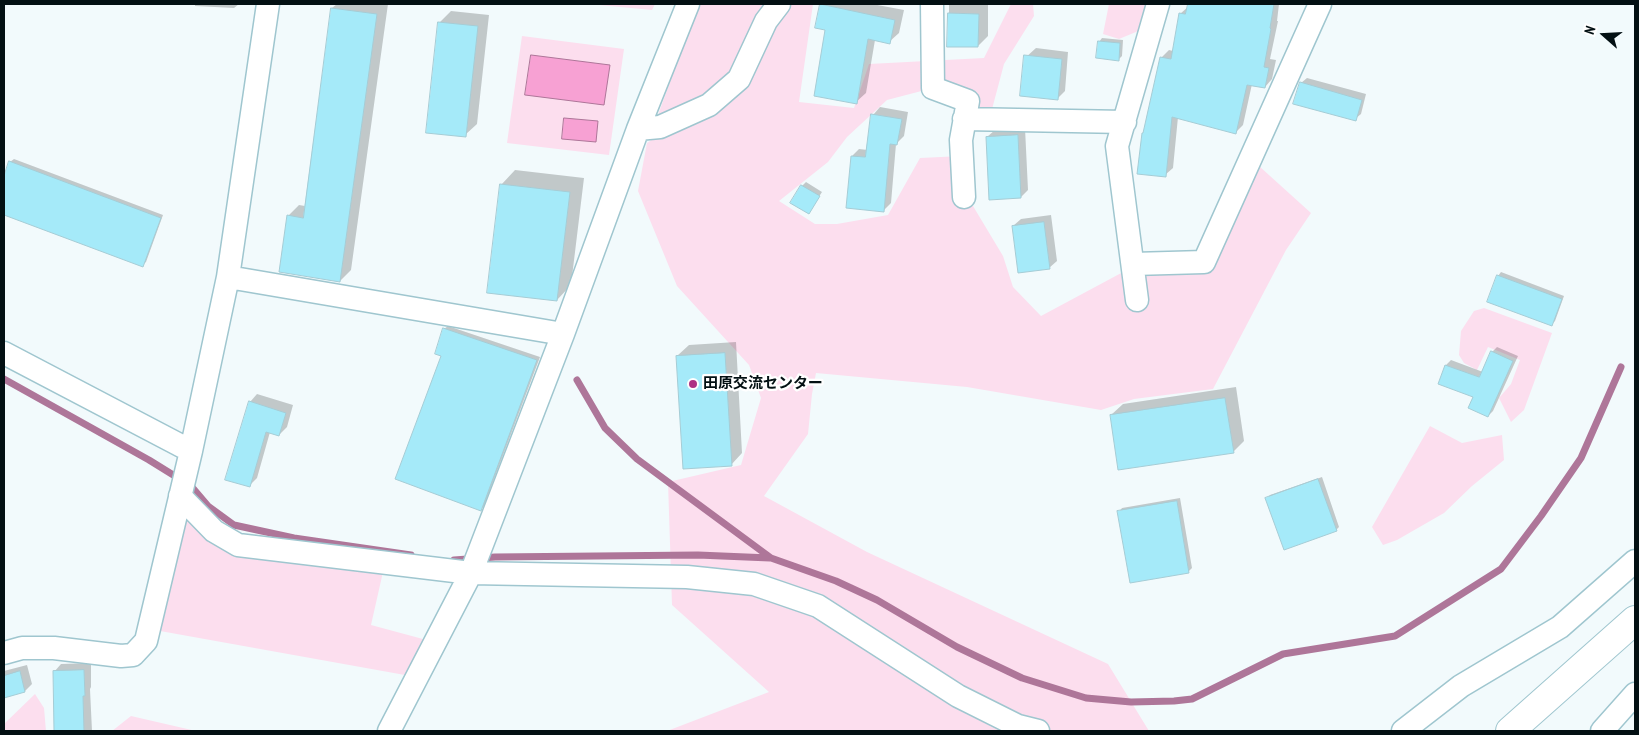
<!DOCTYPE html>
<html>
<head>
<meta charset="utf-8">
<style>
	body { margin:0 }
	#map { position:relative; width:1639px; height:735px; overflow:hidden; background:#f2fafc; font-family:"PT Sans Narrow",sans-serif }
	canvas { display:block }
	.frame { position:absolute; inset:0; border:5px solid #031013; pointer-events:none }
	.north { position:absolute; left:1579px; top:10px; width:50px; height:50px; -webkit-text-stroke:4px #fff; paint-order:stroke; rotate:289deg; font-size:14px; font-weight:700; line-height:20px; text-align:center; color:#031013 }
	.north::after { content:''; display:block; margin:auto; width:18px; height:22px; background:#031013; clip-path:polygon(50% 0,100% 100%,50% 72%,0 100%) }
</style>
</head>
<body>
<div id="map">
<canvas width="1639" height="735"></canvas>
<div class="frame"></div>
<div class="north">N</div>
</div>
<script>
const c = document.querySelector('canvas').getContext('2d');
c.lineJoin = 'round';
function fillPath(path, color) { c.fillStyle = color; c.fill(path, 'evenodd'); }
function trace(path, color, width, dash) { c.strokeStyle = color; c.lineWidth = width; c.lineCap = dash ? 'butt' : 'round'; c.setLineDash(dash || []); c.stroke(path); }
function label(font, color, halo, rows, align = 'center') {
  c.font = font + ' "PT Sans Narrow","Noto Sans JP",sans-serif'; c.lineWidth = 4.5; c.setLineDash([]); c.textBaseline = 'middle'; c.strokeStyle = halo; c.fillStyle = color; for (const [text, x, y, turn = 0] of rows) {
    c.save(); c.translate(x, y); c.rotate((+turn || 0) * Math.PI / 180); c.textAlign = isNaN(turn) ? turn : align; if (halo) c.strokeText(text, 0, 0); c.fillText(text, 0, 0); c.restore();
  }
}
fillPath(new Path2D(`
	M 589,4 L 655,4 L 652,10 Z
	M 698,4 L 813,4 L 799,102 L 854,108 L 869,64 L 984,58 L 1011,4 L 1033,4 L 1034,16 L 1004,64 L 991,113 L 964,119 L 968,101 L 933,88 L 887,100 L 847,137 L 828,162 L 779,201 L 815,224 L 837,224 L 888,215 L 920,158 L 962,156 L 967,196 L 1003,256 L 1013,287 L 1041,316 L 1138,264 L 1204,262 L 1259,166 L 1311,213 L 1286,250 L 1213,389 L 1134,399 L 1101,410 L 967,387 L 816,373 L 812,394 L 808,434 L 764,496 L 867,552 L 1108,664 L 1149,731 L 667,731 L 769,692 L 672,605 L 668,482 L 741,465 L 761,398 L 749,365 L 677,286 L 638,191 L 647,143 L 712,98 L 658,115 Z
	M 1109,4 L 1156,4 L 1148,27 L 1119,39 L 1103,34 Z
	M 522,36 L 624,49 L 609,155 L 507,143 Z
	M 1484,308 L 1552,333 L 1524,410 L 1511,422 L 1499,398 L 1511,384 L 1520,360 L 1488,347 L 1477,370 L 1464,363 L 1459,355 L 1461,331 L 1474,311 Z
	M 1430,426 L 1462,443 L 1502,435 L 1504,460 L 1472,486 L 1444,513 L 1397,540 L 1383,545 L 1372,527 Z
	M 187,504 L 230,540 L 385,563 L 371,625 L 434,642 L 416,677 L 149,629 Z
	M 35,694 L 44,708 L 46,731 L 4,731 L 4,724 Z
	M 131,716 L 196,731 L 112,731 Z`), '#fcdeee');
const water = new Path2D(`
	M 531,55 L 610,65 L 604,105 L 525,95 Z
	M 564,118 L 598,121 L 596,142 L 562,139 Z`);
fillPath(water, '#f7a1d3');
trace(water, '#ae7699', 1);
fillPath(new Path2D(`
	M 195,4 L 239,4 L 234,8 L 195,6 Z
	M 337,4 L 388,4 L 351,270 L 340,281 L 288,216 L 299,205 L 305,206 L 332,8 Z
	M 822,4 L 872,4 L 904,10 L 899,33 L 889,42 L 875,40 L 866,93 L 856,102 L 826,29 L 821,5 Z
	M 949,4 L 988,4 L 988,36 L 978,46 L 949,46 Z
	M 1189,4 L 1279,4 L 1277,21 L 1278,21 L 1270,59 L 1276,60 L 1272,79 L 1265,87 L 1252,84 L 1243,125 L 1236,132 L 1178,117 L 1173,168 L 1165,175 L 1144,132 L 1161,58 L 1169,50 L 1173,51 L 1180,14 L 1189,6 Z
	M 451,11 L 489,15 L 477,124 L 465,135 L 440,22 Z
	M 1102,38 L 1123,40 L 1122,56 L 1118,60 L 1099,42 Z
	M 1036,48 L 1068,52 L 1065,91 L 1057,99 L 1025,58 Z
	M 1307,78 L 1366,94 L 1361,114 L 1355,119 L 1301,83 Z
	M 880,107 L 908,112 L 904,136 L 896,144 L 891,203 L 884,210 L 852,156 L 859,149 L 868,150 L 873,115 Z
	M 1025,128 L 1028,190 L 1021,197 L 987,137 L 995,130 Z
	M 14,159 L 163,215 L 146,262 L 142,265 L 4,213 L 4,179 L 10,162 Z
	M 515,170 L 584,178 L 571,285 L 557,300 L 501,185 Z
	M 806,182 L 822,192 L 809,212 L 802,186 Z
	M 1051,215 L 1057,261 L 1049,268 L 1013,226 L 1021,219 Z
	M 1501,272 L 1564,296 L 1555,321 L 1551,325 L 1498,276 Z
	M 448,326 L 540,357 L 484,506 L 480,510 L 443,355 L 444,329 Z
	M 736,342 L 742,453 L 731,465 L 677,356 L 689,345 Z
	M 1497,347 L 1518,356 L 1493,411 L 1488,416 L 1475,397 L 1439,383 L 1446,365 L 1451,360 L 1483,372 L 1492,352 Z
	M 1236,387 L 1244,441 L 1233,452 L 1111,415 L 1123,404 Z
	M 257,394 L 293,405 L 287,427 L 279,435 L 270,432 L 257,478 L 249,486 L 250,402 Z
	M 1322,477 L 1339,527 L 1336,530 L 1267,499 L 1270,495 Z
	M 1180,498 L 1192,568 L 1188,572 L 1119,512 L 1122,508 Z
	M 91,663 L 91,687 L 90,689 L 92,731 L 56,731 L 54,672 L 61,664 Z
	M 27,665 L 32,684 L 25,691 L 4,697 L 4,671 Z`), '#0003');
trace(new Path2D(`
	M 4,379 L 149,460 L 191,486 L 208,506 L 234,525 L 294,538 L 411,555
	M 577,380 L 605,428 L 637,459 L 771,558 L 836,581 L 877,600 L 957,647 L 1022,678 L 1086,698 L 1131,702 L 1174,701 L 1192,699 L 1283,654 L 1395,636 L 1501,569 L 1541,516 L 1581,458 L 1621,367
	M 454,560 L 495,557 L 698,555 L 770,558`), '#ae7699', 7);
const building = new Path2D(`
	M 820,4 L 895,20 L 890,44 L 868,39 L 857,104 L 814,96 L 825,30 L 815,28 Z
	M 1188,4 L 1274,4 L 1270,28 L 1271,29 L 1264,67 L 1269,68 L 1265,88 L 1247,85 L 1236,134 L 1172,117 L 1166,177 L 1137,174 L 1142,133 L 1143,133 L 1160,57 L 1171,59 L 1179,13 L 1185,14 Z
	M 331,8 L 377,14 L 340,282 L 279,272 L 287,215 L 303,218 Z
	M 948,13 L 979,14 L 978,47 L 947,47 Z
	M 438,22 L 478,26 L 466,137 L 426,133 Z
	M 1098,41 L 1120,43 L 1119,61 L 1096,58 Z
	M 1024,55 L 1062,59 L 1058,100 L 1020,96 Z
	M 1300,82 L 1362,100 L 1356,121 L 1293,104 Z
	M 871,114 L 902,119 L 897,145 L 890,144 L 884,212 L 846,208 L 851,156 L 865,157 Z
	M 1018,135 L 1021,198 L 989,200 L 986,137 Z
	M 9,161 L 161,218 L 143,267 L 4,215 L 4,176 Z
	M 500,184 L 570,192 L 557,301 L 487,293 Z
	M 801,185 L 820,196 L 809,214 L 790,203 Z
	M 1044,222 L 1050,269 L 1018,273 L 1012,226 Z
	M 1497,275 L 1562,299 L 1552,326 L 1487,302 Z
	M 443,328 L 537,360 L 481,511 L 395,479 L 441,356 L 435,354 Z
	M 1491,351 L 1513,361 L 1488,417 L 1468,408 L 1473,397 L 1438,384 L 1445,365 L 1479,377 Z
	M 725,353 L 732,466 L 683,469 L 676,356 Z
	M 1225,398 L 1234,453 L 1118,470 L 1110,415 Z
	M 249,401 L 286,413 L 279,436 L 266,432 L 250,487 L 225,480 Z
	M 1318,479 L 1337,531 L 1284,550 L 1265,498 Z
	M 1177,501 L 1189,573 L 1130,583 L 1117,511 Z
	M 84,670 L 85,696 L 83,696 L 84,731 L 54,731 L 53,671 Z
	M 20,671 L 25,692 L 4,698 L 4,676 Z`);
fillPath(building, '#a5eaf9');
trace(building, '#a5ccd5', 1);
const minor = new Path2D(`
	M 932,4 L 933,88 L 968,101 L 961,140 L 964,197
	M 964,119 L 1125,122
	M 638,129 L 660,127 L 709,105 L 739,79 L 766,21 L 779,4
	M 1133,264 L 1204,262 L 1320,4
	M 228,277 L 563,334
	M 1137,300 L 1117,146 L 1158,4
	M 4,353 L 191,451
	M 180,496 L 214,531 L 238,545 L 471,573 L 687,577 L 754,584 L 818,606 L 958,696 L 1018,726 L 1038,731
	M 4,653 L 22,648 L 54,648 L 121,656 L 133,655 L 146,641 L 191,451 L 228,277 L 268,4
	M 389,731 L 471,573 L 563,334 L 638,129 L 688,4
	M 1403,731 L 1461,686 L 1560,627 L 1635,561
	M 1602,731 L 1635,694`);
const tertiary = new Path2D(`
	M 1510,731 L 1635,620`);
trace(minor, '#9fc6cf', 25);
trace(tertiary, '#9fc6cf', 30);
trace(minor, '#fff', 22);
trace(tertiary, '#fff', 28);
for (const [x, y, r, color] of [
	[693,384,5,"#ad3183"]
]) { const dot = new Path2D(); dot.arc(x, y, r, 0, 2 * Math.PI); c.fillStyle = color; c.fill(dot); trace(dot, '#fff', 2); }
label('bold 15px', '#031013', '#fff', [
	["田原交流センター",703,384]
], 'left');
</script>
</body>
</html>
